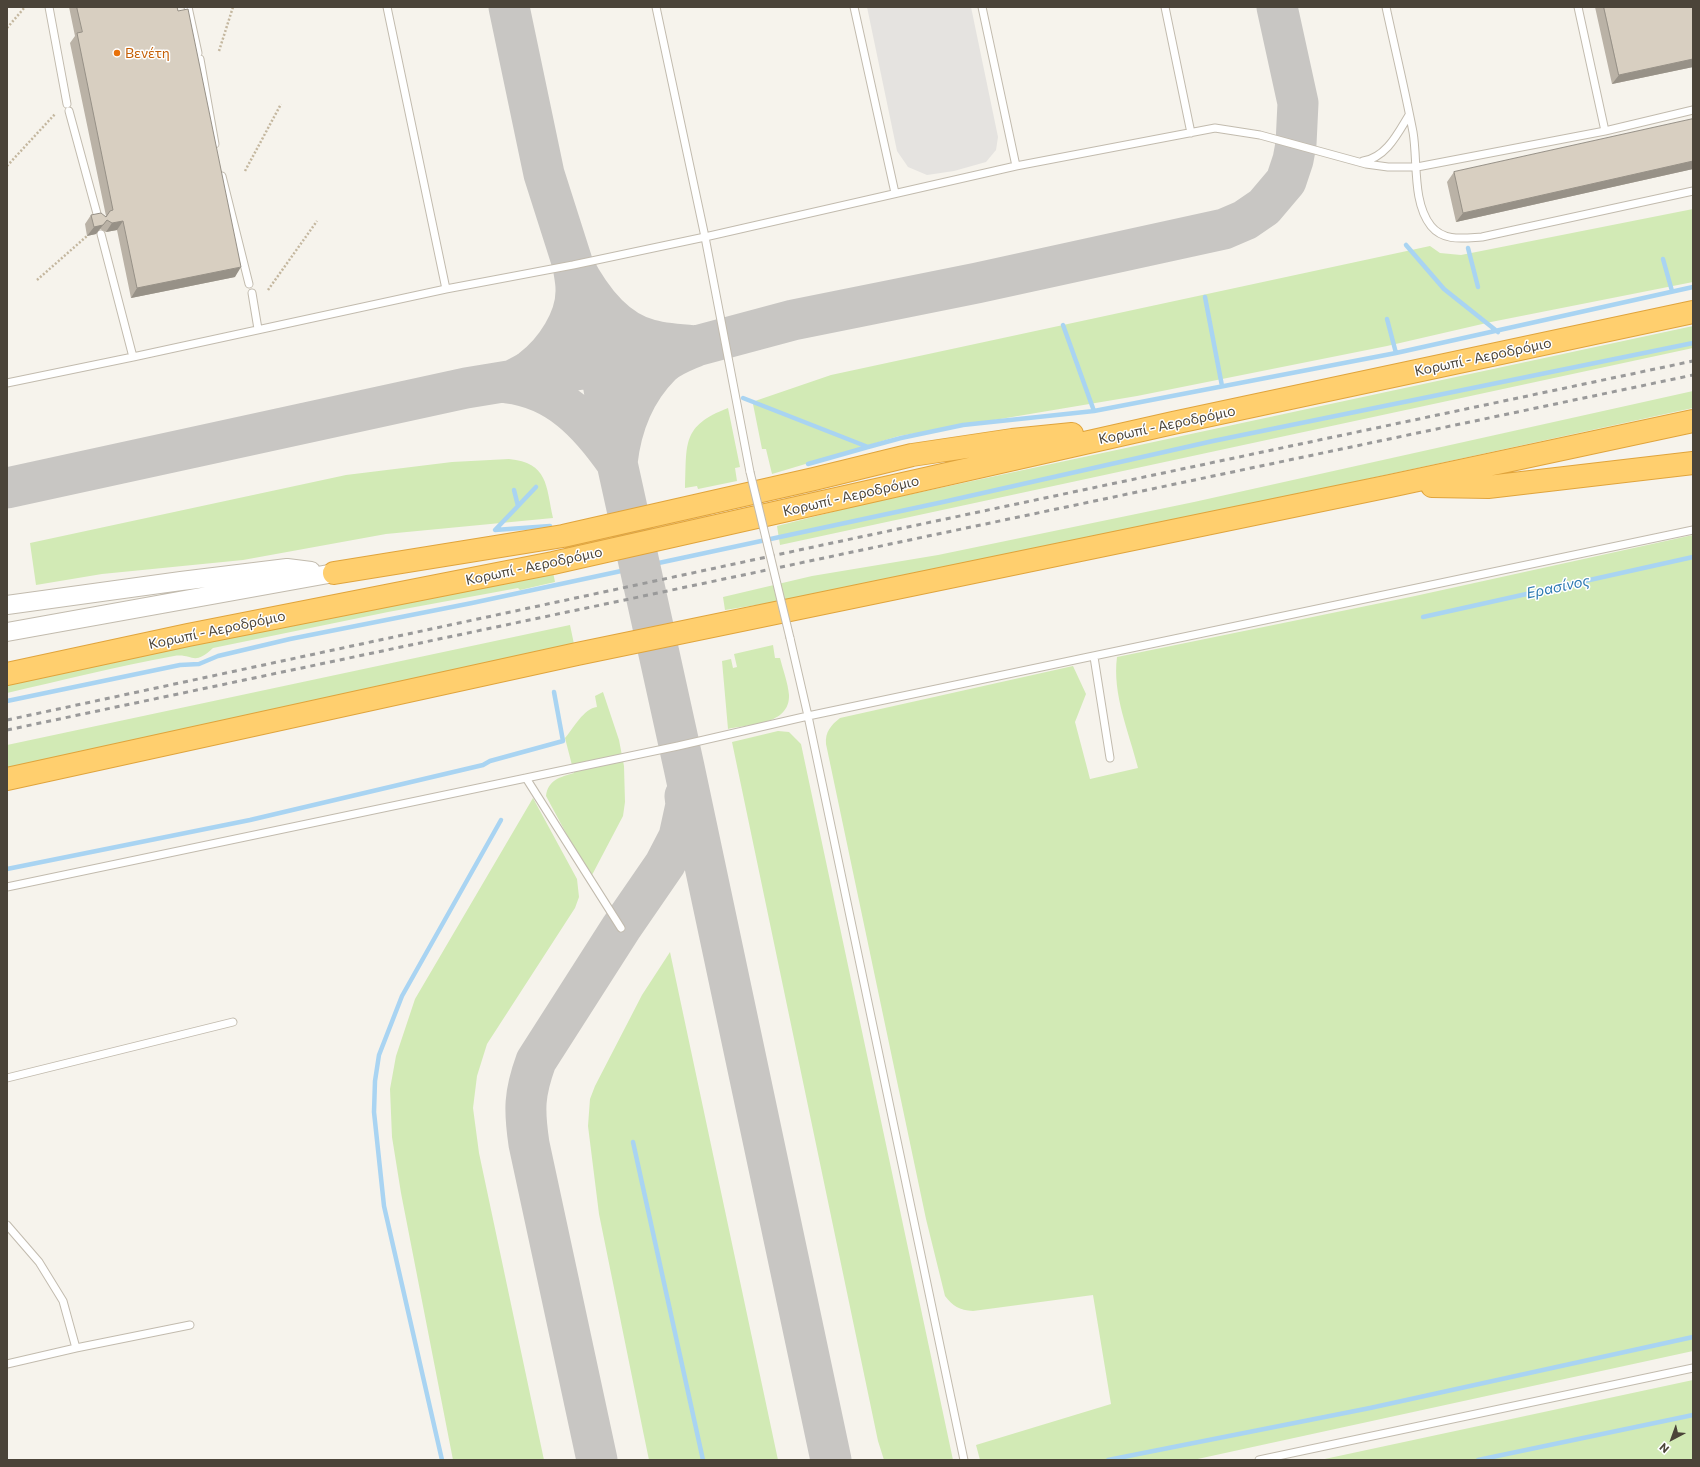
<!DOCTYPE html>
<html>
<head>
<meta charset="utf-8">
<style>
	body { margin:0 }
	#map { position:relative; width:1700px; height:1467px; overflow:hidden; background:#f6f3ec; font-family:Commissioner,sans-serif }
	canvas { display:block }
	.frame { position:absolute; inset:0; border:8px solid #4b4439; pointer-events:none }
	.north { position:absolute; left:1652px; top:1419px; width:40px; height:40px; -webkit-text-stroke:3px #fff; paint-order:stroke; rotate:221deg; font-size:11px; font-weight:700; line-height:16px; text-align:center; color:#4b4439 }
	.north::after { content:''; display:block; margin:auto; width:14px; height:18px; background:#4b4439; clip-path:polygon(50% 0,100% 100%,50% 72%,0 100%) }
</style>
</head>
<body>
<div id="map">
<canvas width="1700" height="1467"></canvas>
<div class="frame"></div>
<div class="north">N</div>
</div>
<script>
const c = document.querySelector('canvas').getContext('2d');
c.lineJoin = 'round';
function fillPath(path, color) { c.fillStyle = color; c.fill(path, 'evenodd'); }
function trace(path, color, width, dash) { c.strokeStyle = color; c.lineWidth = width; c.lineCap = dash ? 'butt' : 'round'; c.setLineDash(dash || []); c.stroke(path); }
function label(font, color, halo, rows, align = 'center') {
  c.font = font + ' Commissioner,sans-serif'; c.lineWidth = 3; c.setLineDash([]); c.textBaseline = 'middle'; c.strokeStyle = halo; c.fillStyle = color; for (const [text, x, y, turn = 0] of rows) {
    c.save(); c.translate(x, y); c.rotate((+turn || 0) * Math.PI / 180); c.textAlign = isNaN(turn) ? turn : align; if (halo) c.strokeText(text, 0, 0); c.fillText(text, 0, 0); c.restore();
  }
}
fillPath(new Path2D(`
	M 1693,209 L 1693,282 L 1491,322 L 1387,346 L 1137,396 L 899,436 L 772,474 L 766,449 L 762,449 L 753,404 L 755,401 L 831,375 L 1430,246 L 1440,253 L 1461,255 Z
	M 1693,326 L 1693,348 L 780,545 L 777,526 L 856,506 Z
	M 1693,391 L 1693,408 L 940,572 L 813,596 L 725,610 L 723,597 L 812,576 L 938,555 L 1194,502 Z
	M 728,408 L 740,467 L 735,468 L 737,481 L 698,489 L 697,486 L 685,488 C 687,444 681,426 728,408 Z
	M 509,459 C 548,463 546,485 553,518 L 386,534 L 243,560 L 102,574 L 36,585 L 30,543 L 346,475 L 452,462 Z
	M 1693,535 L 1693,1351 L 1193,1460 L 980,1460 L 976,1445 L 1111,1404 L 1093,1295 L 973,1311 C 959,1310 953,1306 945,1296 L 926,1219 L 826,744 C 825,732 831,725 840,718 L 1073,666 L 1086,694 L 1075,722 L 1090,779 L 1138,768 C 1129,732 1112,694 1117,657 L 1415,596 Z
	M 553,572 L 555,582 L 520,590 L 518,588 L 388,612 L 213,648 C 193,667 193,653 174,656 C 118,666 63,680 7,693 L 7,682 Z
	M 570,625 L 574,644 L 7,768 L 7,745 Z
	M 773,645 L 775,658 L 780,658 C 783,670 788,683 789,695 C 790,725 750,724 728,729 L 722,661 L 731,659 L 733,668 L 737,667 L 734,654 Z
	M 603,692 L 619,740 L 624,766 L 625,802 L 623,816 L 592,875 L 588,874 L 546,796 C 548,780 560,777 574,773 L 565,738 C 573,729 584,708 597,707 L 595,696 Z
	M 778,731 L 789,732 L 801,744 L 953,1460 L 884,1460 L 878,1441 L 732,742 Z
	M 533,798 L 577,879 L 579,897 L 575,908 L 487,1044 L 477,1076 L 473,1108 L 479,1153 L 544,1460 L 453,1460 L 401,1193 L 392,1137 L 390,1089 L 396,1056 L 415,999 Z
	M 670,952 L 778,1460 L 649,1460 L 643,1431 L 599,1214 L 588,1126 L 590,1099 L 595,1086 L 642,995 Z
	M 1693,1380 L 1693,1460 L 1320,1460 Z`), '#d2eab5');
fillPath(new Path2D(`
	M 867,7 L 971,7 L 998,137 L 996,150 L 986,162 L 954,171 L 927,175 L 908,167 L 897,151 Z`), '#e5e3e0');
trace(new Path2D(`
	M 1406,245 L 1444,289 L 1498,332
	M 1468,248 L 1478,287
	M 1663,259 L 1672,291
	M 1205,297 L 1222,386
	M 1387,319 L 1396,353
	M 1063,325 L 1094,411
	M 743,398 L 868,447 L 808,464
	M 868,447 L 901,438 L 963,425 L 1094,411 L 1396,353 L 1693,287
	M 514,490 L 518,506 L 536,487
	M 518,506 L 495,530 L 550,526
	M 1423,617 L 1693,557
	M 7,701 L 180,665 L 199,664 L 218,656 L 290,639 L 472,603 L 943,502 L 1213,441 L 1693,343
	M 7,869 L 250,820 L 483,765 L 490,761 L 563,741 L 554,692
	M 633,1142 L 703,1460
	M 442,1460 L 384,1206 L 374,1112 L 375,1081 L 379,1055 L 402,996 L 501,820
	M 1108,1460 L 1370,1408 L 1693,1337
	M 1478,1460 L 1693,1415`), '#a9d4f2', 4.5);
trace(new Path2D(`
	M 509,7 L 544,174 L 573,265 L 600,366 L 617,463 L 684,767 L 831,1460
	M 573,265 C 589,296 614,331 650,340 C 665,344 681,345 696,346 C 685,351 670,356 661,365 C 634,392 621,426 617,463 C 589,423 558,389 507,383 C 515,379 524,375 531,370 C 555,352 577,319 576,289 C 576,281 574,273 573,265 Z
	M 7,488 L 466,388 L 600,366 L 696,346 L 793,320 L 977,283 L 1224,229 L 1245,220 L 1264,207 L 1286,181 L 1293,160 L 1296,144 L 1298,103 L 1277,7
	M 597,1460 L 529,1144 C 524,1110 524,1094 536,1061 L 621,928 L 665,864 L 679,837 L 686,805 L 685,796`), '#c8c6c3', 41);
const service = new Path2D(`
	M 49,7 L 67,104
	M 188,7 L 198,53
	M 387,7 L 446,289
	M 656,7 L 705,237 L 750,472
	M 854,7 L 895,193
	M 982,7 L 1016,166
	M 1165,7 L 1191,133
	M 1386,7 C 1395,49 1405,90 1413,132 C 1418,161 1412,202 1431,226 C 1444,242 1464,238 1482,237 L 1693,191
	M 1578,7 L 1605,131
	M 200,59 L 215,144
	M 69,111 L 99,221
	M 1363,161 C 1386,158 1398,133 1409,115
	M 222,176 L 249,284
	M 101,234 L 133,357 L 446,289 L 573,265 L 705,237 L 1016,166 L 1215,128 L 1260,135 L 1366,164 L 1388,167 L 1417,167 L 1605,131 L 1693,110
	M 252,293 L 258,329
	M 7,383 L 133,357
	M 790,638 L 808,716 L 964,1460
	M 1094,657 L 1110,758
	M 7,887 L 526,778
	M 621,928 L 526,778 L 678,746 L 808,716 L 1693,530
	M 7,1078 L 233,1022
	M 7,1225 L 39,1262 L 63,1301 L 76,1348 L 7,1364
	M 76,1348 L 190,1325
	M 1259,1460 L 1693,1368`);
const tertiary = new Path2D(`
	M 7,605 L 181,581 L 287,568 L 311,571
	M 7,632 L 334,573`);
const motorway = new Path2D(`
	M 1432,486 L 1488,487 L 1693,463
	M 334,573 L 563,536 L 814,479 L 912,455 L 1012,440 L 1072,434
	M 7,674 L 188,635 L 553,563 L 1173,423 L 1693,312
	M 7,779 L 577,654 L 1390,486 L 1693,421`);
trace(service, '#c2bbae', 9);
trace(tertiary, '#c2bbae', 20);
trace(motorway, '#e0a43c', 24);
trace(new Path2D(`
	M 7,28 L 25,7
	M 219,51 L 233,7
	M 7,166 L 55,114
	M 245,171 L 281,104
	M 37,280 L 87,236
	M 268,290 L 317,221`), '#c4b79f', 2.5, [2, 2]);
trace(service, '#fff', 7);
trace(tertiary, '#fff', 18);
trace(motorway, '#ffcf6e', 22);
trace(new Path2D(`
	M 7,720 L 832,543 L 1693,361
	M 7,730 L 1693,375`), '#9a9a9a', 3, [5, 5]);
const serviceBridge = new Path2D(`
	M 750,472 L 790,638`);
trace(serviceBridge, '#c2bbae', 9, []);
trace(serviceBridge, '#fff', 7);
fillPath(new Path2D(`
	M 69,7 L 177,7 L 235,277 L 131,298 L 117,230 L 106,232 L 100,229 L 96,234 L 87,236 L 85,224 L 91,215 L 106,216 L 70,43 L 75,36 Z
	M 1595,7 L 1693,7 L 1693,67 L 1612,84 Z
	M 1693,119 L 1693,169 L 1456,222 L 1447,182 L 1454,172 Z`), '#bab2a6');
fillPath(new Path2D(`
	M 1693,59 L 1693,67 L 1612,84 L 1619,75 Z
	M 1693,161 L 1693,169 L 1456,222 L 1463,213 Z
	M 107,220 L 96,234 L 87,236 L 94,227 Z
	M 123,221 L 117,230 L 106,232 L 112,223 Z
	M 241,267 L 235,277 L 131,298 L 137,288 Z`), '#979187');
const building = new Path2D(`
	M 77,7 L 177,7 L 178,11 L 188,9 L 241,267 L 137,288 L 123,221 L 112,223 L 107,220 L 103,225 L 94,227 L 91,215 L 101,213 L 106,217 L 110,211 L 113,210 L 77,33 L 82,32 Z
	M 1604,7 L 1693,7 L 1693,59 L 1619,75 Z
	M 1693,119 L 1693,161 L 1463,213 L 1454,172 Z`);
fillPath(building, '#d8cfc1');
trace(building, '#979187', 1);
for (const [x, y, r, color] of [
	[117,53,4,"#e8710a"]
]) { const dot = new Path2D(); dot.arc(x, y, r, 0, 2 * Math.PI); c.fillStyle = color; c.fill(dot); trace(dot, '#fff', 1.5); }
label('14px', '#c56008', '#fff', [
	["Βενέτη",125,53]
], 'left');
label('14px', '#4b4439', '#fff', [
	["Κορωπί - Αεροδρόμιο",1483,357,-12],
	["Κορωπί - Αεροδρόμιο",1167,425,-12],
	["Κορωπί - Αεροδρόμιο",851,496,-13],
	["Κορωπί - Αεροδρόμιο",534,566,-12],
	["Κορωπί - Αεροδρόμιο",217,630,-12]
]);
label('italic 15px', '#2e7ab2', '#fff', [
	["Ερασίνος",1558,587,-12]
]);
</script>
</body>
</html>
